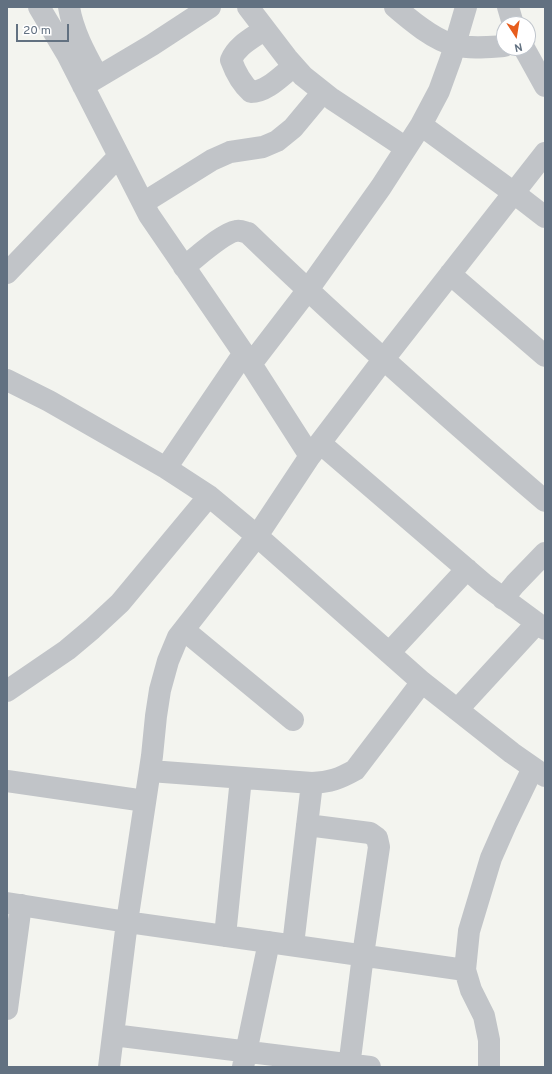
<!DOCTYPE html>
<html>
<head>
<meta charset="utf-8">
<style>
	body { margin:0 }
	#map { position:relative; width:552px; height:1074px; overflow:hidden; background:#f3f4ef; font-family:Overpass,sans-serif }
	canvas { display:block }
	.frame { position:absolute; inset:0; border:8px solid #627181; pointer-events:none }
	.north { position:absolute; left:496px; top:16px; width:40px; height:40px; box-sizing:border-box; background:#fff; border:1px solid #c0c6cd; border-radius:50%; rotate:168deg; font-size:11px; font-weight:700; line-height:16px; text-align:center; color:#627181 }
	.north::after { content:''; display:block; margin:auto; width:14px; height:18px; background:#e75d1d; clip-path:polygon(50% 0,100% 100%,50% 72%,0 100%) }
	.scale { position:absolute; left:16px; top:24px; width:53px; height:18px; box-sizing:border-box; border:2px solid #627181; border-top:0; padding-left:5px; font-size:12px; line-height:14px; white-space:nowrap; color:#627181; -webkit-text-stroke:3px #fff; paint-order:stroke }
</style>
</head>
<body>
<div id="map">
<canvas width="552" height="1074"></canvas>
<div class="frame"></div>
<div class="north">N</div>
<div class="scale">20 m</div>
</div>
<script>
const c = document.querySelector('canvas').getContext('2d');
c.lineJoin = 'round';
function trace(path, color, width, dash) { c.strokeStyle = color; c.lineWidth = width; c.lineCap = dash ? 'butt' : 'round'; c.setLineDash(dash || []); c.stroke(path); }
trace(new Path2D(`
	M 39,7 L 67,54 L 149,215 L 251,364 L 310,456 L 257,536 L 178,637 L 168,661 L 160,690 L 156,716 L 152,756 L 127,922 L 109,1067
	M 69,7 C 73,32 86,55 98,77
	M 248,7 L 287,58 L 303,76 L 332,99 L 406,148
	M 395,7 C 410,20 435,41 455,45 C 470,49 488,47 504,46
	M 508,7 L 513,24
	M 265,29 C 253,38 237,45 231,60 C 235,71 242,84 251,92 C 267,92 282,75 294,66
	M 524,48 L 545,86
	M 83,86 L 152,45 L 210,7
	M 421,125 L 514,193 L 545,217
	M 143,203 L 212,160 L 230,152 L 263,147 L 277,141 L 293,128 L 323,92
	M 184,267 C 196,258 223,233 236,231 C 241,230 244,232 248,233 C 344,326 444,414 545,501
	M 7,273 L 119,156
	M 450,274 L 545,356
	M 251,364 L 307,291 L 381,187 L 421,125 L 439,91 L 451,58 L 466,7
	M 7,380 L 49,401 L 166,468 L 209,496 L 257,536 L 422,682 L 512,753 L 545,776
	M 320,443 L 484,584 L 545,629
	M 310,456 L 383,360 L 545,153
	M 166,468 L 244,353
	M 503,599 L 515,584 L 545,553
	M 184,630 L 293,720
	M 389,653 L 467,569
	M 7,691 L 67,650 L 92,629 L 120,603 L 209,496
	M 457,710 L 537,623
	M 150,771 L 312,783 C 330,782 339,779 355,770 L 422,682
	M 7,781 L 145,801
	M 307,825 L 370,833 L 377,838 L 379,847 L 363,955 L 349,1067
	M 7,903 L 127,922 L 465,970
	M 225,936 L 241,778
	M 293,945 L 312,783
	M 7,1009 L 21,905
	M 113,1035 L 370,1067
	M 243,1067 L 269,942
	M 489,1067 L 489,1040 L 484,1016 L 471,990 L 465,970 L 469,931 L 491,858 L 506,824 L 533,768`), '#c1c4c8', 22);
</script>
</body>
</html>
